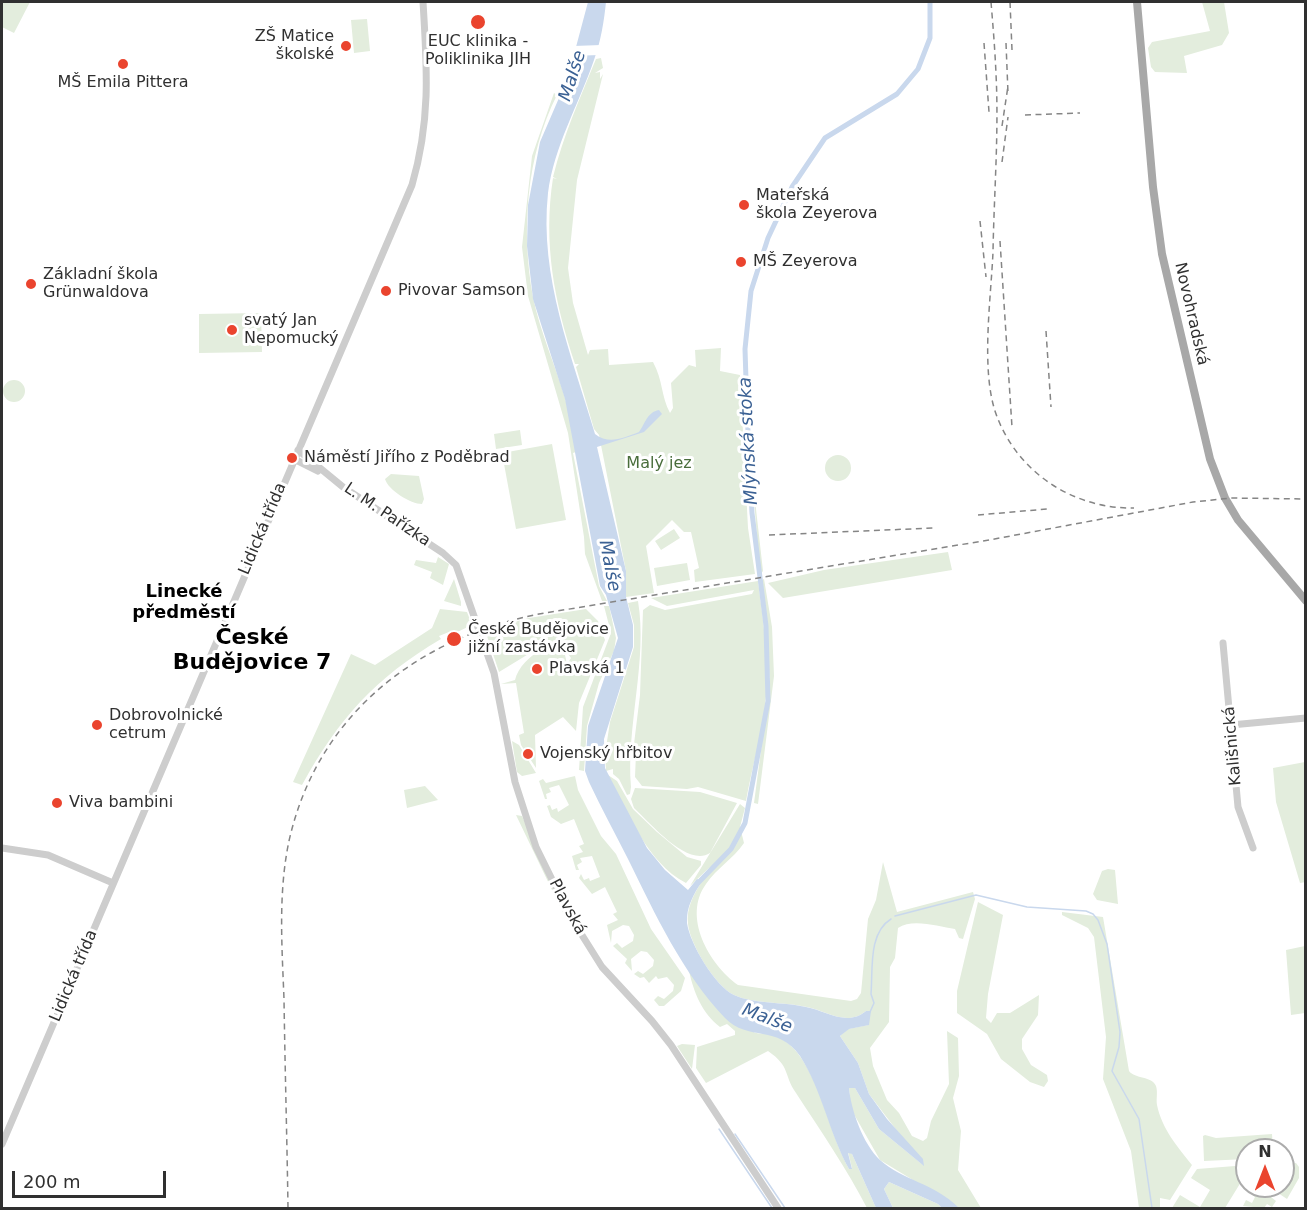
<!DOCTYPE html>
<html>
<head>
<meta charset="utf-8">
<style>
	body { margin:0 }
	#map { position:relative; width:1307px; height:1210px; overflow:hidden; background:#fff; font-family:"DejaVu Sans",sans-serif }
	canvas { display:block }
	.frame { position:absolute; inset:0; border:3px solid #303030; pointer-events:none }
	.north { position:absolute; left:1235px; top:1138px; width:60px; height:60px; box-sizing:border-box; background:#fff; border:2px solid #acacac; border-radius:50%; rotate:0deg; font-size:16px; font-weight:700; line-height:24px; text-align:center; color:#303030 }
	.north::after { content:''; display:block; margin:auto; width:21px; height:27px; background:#ea442e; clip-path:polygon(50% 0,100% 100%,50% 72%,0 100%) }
	.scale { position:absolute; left:12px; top:1171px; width:154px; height:27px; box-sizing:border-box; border:3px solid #303030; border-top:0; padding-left:8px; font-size:18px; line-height:21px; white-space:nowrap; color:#303030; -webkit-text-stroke:4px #fff; paint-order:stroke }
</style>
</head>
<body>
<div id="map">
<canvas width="1307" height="1210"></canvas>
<div class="frame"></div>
<div class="north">N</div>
<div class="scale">200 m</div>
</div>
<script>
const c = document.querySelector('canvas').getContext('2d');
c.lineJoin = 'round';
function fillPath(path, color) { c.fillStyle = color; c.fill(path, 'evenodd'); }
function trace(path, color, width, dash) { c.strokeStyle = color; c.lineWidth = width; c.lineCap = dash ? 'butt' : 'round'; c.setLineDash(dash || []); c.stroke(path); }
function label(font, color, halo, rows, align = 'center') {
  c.font = font + ' "DejaVu Sans",sans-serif'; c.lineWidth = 6; c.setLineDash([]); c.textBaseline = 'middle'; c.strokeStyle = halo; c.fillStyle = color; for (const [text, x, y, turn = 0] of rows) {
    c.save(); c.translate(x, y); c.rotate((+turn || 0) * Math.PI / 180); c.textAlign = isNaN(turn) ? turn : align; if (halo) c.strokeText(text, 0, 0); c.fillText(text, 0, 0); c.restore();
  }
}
fillPath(new Path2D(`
	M 2,2 L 30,2 L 14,33 L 2,27 Z
	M 1202,2 L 1224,2 L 1229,33 L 1222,45 L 1184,56 L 1187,73 L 1155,72 L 1151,67 L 1148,48 L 1152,42 L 1210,31 Z
	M 367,19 L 370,51 L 354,53 L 351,20 Z
	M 601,58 L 603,68 L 595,73 L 600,72 L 600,79 L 603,74 L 577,180 L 568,268 L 573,303 L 588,355 L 590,350 L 608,349 L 609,365 L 653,362 C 663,380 661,396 670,413 L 673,408 L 671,383 L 689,365 L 696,367 L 695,350 L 721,348 L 720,371 L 740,375 L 748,528 L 755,574 L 695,582 L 694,570 L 699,568 L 691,532 L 684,532 L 672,520 L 646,546 L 654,593 L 626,597 L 626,571 L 599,435 L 594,429 L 576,367 L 579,364 L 575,364 C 554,301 543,243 553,178 L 557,179 L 553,177 C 563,136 580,98 596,59 Z
	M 554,93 L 557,95 C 526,156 521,231 533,297 C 540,332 555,364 565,398 C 570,416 572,435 576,452 L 573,453 L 599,586 L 607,601 L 602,601 L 585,554 L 584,537 L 568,433 L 528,296 L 522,247 L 532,156 Z
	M 261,313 L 262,352 L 199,353 L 199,314 Z
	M3 391a11 11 0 1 1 22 0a11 11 0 1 1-22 0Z
	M 520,430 L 522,445 L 496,449 L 494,434 Z
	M 552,444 L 566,520 L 516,529 L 502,453 Z
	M 750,449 L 754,449 L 756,509 L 763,571 L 760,575 Z
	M825 468a13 13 0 1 1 26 0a13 13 0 1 1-26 0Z
	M 391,474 L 419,476 L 424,499 L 422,504 C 411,504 388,490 385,479 Z
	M 674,529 L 680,538 L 661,550 L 655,541 Z
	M 948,552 L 952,570 L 783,598 L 768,583 L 824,570 Z
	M 438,557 L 449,564 L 443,585 L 430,578 L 432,572 L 414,565 L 416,560 L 436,563 Z
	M 687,563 L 690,580 L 657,586 L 654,568 Z
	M 454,579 L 461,602 L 461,606 L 444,601 Z
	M 764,579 L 772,627 L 774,676 L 758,804 L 754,803 L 770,682 L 762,580 Z
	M 758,581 C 763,620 769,657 766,696 C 763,732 752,766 746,801 L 698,787 L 687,789 L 642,786 L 635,777 L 636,753 L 633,752 L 640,695 L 643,610 L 650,605 L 665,610 L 752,594 L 754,590 L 667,606 L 651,598 Z
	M 638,601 C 648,660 626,726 631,787 L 630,794 L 627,795 L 619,779 L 613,774 L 613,769 L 606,771 L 605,754 L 610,722 L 634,647 L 634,625 L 628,603 Z
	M 604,606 L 609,606 L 610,610 L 616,638 L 614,651 L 599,683 L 587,726 L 584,771 L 579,770 L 583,707 L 611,633 Z
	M 440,609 L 467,612 L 472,625 L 451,635 L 449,632 L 439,636 L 441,639 C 375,678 339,718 302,785 L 293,782 L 351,654 L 375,665 L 432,628 Z
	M 586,609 L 598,621 L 605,640 L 579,703 L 576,731 L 563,717 L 535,735 L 536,768 L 521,745 L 519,735 L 524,733 L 516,683 L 501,684 L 515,680 C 518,667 530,656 542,649 L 565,655 L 567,664 L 571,658 L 565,650 L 540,647 L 499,672 L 485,630 L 529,618 Z
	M 512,741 L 519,745 L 536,773 L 522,776 L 517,772 Z
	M 1305,762 L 1306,882 L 1300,883 L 1276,802 L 1273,768 Z
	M 608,775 L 617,781 L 633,809 L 657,832 L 687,857 L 701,861 L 701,865 L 686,883 C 646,862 629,813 608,775 Z
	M 575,776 L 578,790 L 601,836 L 616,854 L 651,929 L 685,978 L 681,991 L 664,1006 L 659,1006 L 654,1000 L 658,996 L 664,999 L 673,991 L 674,985 L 667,977 L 658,979 L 656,976 L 649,983 L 644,977 L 640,978 L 634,974 L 638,971 L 643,974 L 653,966 L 654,960 L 647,952 L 641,951 L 631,959 L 632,971 L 625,963 L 627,959 L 613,946 L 617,943 L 622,948 L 633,941 L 634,935 L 629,926 L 623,925 L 612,931 L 611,943 L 607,925 L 618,920 L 613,914 L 617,912 L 605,887 L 592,894 L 579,878 L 581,874 L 584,880 L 589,878 L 590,881 L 600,877 L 592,856 L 580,858 L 582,862 L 577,865 L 579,870 L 576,870 L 572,856 L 583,852 L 579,846 L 584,844 L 574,819 L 561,824 L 551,817 L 547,806 L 550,805 L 552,810 L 557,808 L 558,812 L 569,805 L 559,785 L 549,788 L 551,792 L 546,794 L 547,799 L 545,799 L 539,781 L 543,779 L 546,783 Z
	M 425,786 L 438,800 L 407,808 L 404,790 Z
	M 635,788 L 700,792 L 737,803 L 710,853 C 688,868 650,823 634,808 L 631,799 Z
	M 740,804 L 745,808 L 740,827 L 744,843 C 733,859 717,868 706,884 C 682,917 709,964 738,985 L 851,1001 L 857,999 L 861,993 L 868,919 L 876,900 L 883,862 L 897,912 L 973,892 L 975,899 L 963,939 L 959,938 L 955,929 C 939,927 913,918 898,928 L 895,958 L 890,967 L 889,1022 L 870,1048 L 873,1066 L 887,1100 L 899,1113 L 912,1136 L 923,1141 L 927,1138 L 931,1121 L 949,1084 L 947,1031 L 958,1038 L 959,1076 L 953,1098 L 961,1131 L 958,1170 L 981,1208 L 959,1208 L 880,1160 L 851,1109 L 849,1088 L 855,1088 L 879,1129 L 923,1165 L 869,1094 L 858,1063 L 840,1036 L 848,1029 L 868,1025 L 866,1011 C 847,1027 827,1011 807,1007 C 786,1002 753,1004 734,995 C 715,986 690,944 688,924 C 686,908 694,894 702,881 L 699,880 L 710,867 L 690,886 Z
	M 516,815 L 522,816 L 565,912 L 564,915 Z
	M 1108,869 L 1115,870 L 1118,904 L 1097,900 L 1093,894 L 1102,871 Z
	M 978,902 L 1003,915 L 988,994 L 986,1018 L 991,1023 L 997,1013 L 1010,1013 L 1039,995 L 1038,1015 L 1022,1039 L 1022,1049 L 1031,1065 L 1047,1075 L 1048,1081 L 1044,1087 L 1030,1082 L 1001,1059 L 987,1034 L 957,1013 L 957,991 Z
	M 1062,912 L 1103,917 L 1129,1071 C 1135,1079 1152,1076 1156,1086 C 1158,1092 1156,1099 1157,1105 C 1162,1129 1177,1146 1192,1165 L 1170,1200 L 1160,1198 L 1160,1208 L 1139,1208 L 1131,1151 L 1103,1079 L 1106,1037 L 1094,937 L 1088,928 L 1062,915 Z
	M 1305,946 L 1305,1013 L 1291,1015 L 1286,950 Z
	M 689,971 C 706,993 728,1016 752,1031 C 757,1035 764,1033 770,1034 C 781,1036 793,1046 799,1055 C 823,1088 829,1133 849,1169 L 852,1168 L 848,1152 L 852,1154 L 876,1208 L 867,1208 C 847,1169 820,1130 796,1093 C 783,1074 791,1067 768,1051 L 706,1083 L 696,1068 L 697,1047 L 735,1035 L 735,1031 L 727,1024 L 720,1027 C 702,1013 694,993 689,971 Z
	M 682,1044 L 695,1045 L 692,1069 L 677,1046 Z
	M 1272,1134 L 1273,1150 L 1247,1150 L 1247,1159 L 1204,1161 L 1203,1136 L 1205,1135 L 1216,1138 Z
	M 1296,1163 L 1299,1167 L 1299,1178 L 1287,1199 L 1275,1191 L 1271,1197 L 1276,1201 L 1272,1207 L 1267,1204 L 1264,1208 L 1243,1206 L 1246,1200 L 1252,1203 L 1255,1197 L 1251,1194 L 1255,1187 L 1260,1190 L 1263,1186 L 1270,1188 L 1271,1186 L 1283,1186 L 1285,1164 Z
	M 1235,1166 L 1241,1169 L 1241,1182 L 1225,1208 L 1172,1208 L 1180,1195 L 1200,1207 L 1210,1190 L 1191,1178 L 1197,1169 Z
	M 889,1182 L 938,1204 L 942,1208 L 893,1208 L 884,1189 Z`), '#e3eddd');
fillPath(new Path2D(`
	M 588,2 L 606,2 C 604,21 601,41 594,60 C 579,104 554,146 548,193 C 539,277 572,356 595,434 C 609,445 623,438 639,432 C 645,424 647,412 659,410 L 662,414 L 644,432 L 597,447 L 626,571 L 626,597 L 633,625 L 633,647 L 604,739 L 605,768 L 647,848 L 665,870 L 688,890 L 697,879 L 702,881 C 694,894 686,907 687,923 C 690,944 715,986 734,995 C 753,1004 786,1002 806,1007 C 827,1011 847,1027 866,1011 L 871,1011 L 869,1025 L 849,1029 L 840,1036 L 858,1063 L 869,1094 L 887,1119 L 923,1159 L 924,1166 L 879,1129 L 855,1088 L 849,1088 C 851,1110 863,1144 880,1160 C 902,1180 934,1183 959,1208 L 942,1208 L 938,1204 L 889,1182 L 884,1189 L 893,1208 L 876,1208 L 852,1154 L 848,1153 L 852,1169 L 849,1169 C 829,1133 822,1090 800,1056 C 778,1024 748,1042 725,1018 C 683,974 655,914 628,859 C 615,833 601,808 589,782 L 585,771 L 588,726 L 618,638 L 606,595 L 600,586 L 565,399 L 533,299 L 527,246 L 528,205 L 540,142 L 568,77 Z`), '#c9d8ed');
fillPath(new Path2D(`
	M 601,45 L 599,55 L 571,56 L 574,46 Z`), '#fff');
trace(new Path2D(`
	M 895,916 L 976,895 L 1027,907 L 1086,911 L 1093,914 L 1098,920 L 1107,944 L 1120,1032 L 1119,1047 L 1112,1071 L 1139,1119 L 1152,1208
	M 870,1012 L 874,1003 L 871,994 C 873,970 868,933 891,919
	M 719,1129 L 772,1208
	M 735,1134 L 785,1208`), '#c9d8ed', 1.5);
trace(new Path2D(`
	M 697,884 L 731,849 L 745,823 L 768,701 L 766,626 L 752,513 L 747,411 L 745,349 L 751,291 L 768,238 L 792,187 L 825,138 L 897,94 L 918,69 L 930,38 L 930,2`), '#c9d8ed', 5);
trace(new Path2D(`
	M 298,450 L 343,487 L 443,553 L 456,565 L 494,673 L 515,782 L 536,847 L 570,916 L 602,967 L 652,1021 L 671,1045 L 778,1208
	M 294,459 L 318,471
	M 1223,643 L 1238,807 L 1253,848
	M 1231,725 L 1306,718
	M 2,848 L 48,855 L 113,883
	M 2,1144 L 412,185 C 431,120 427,67 423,2`), '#cdcdcd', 7);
trace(new Path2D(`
	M 1137,2 L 1153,187 L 1162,254 L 1210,459 L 1225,498 L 1238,520 L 1306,601`), '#a8a8a8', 8);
trace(new Path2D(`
	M 991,2 C 993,26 995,50 996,74 C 999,133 994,193 993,252 C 991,298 981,367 995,411 C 1015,471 1072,509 1134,508
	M 1010,2 L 1012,50
	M 984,43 L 989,112
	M 1006,43 L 1008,93
	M 1025,115 L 1080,113
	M 1002,126 L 1008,86
	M 1002,162 L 1008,117
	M 980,221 L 986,277
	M 1000,241 L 1012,427
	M 1046,331 L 1051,407
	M 978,515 L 1047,509
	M 769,535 L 933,528
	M 288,1208 C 287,1139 285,1069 284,999 C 282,947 278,893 289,841 C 317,715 417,638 539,614 L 989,540 L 1193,502 L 1231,498 L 1306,499`), '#858585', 1.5, [6, 4.5]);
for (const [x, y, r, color] of [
	[478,22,8,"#ea442e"],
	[346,46,6,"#ea442e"],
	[123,64,6,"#ea442e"],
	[744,205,6,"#ea442e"],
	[741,262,6,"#ea442e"],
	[31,284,6,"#ea442e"],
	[386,291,6,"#ea442e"],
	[232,330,6,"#ea442e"],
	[292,458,6,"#ea442e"],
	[454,639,8,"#ea442e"],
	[537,669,6,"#ea442e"],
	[97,725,6,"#ea442e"],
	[528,754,6,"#ea442e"],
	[57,803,6,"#ea442e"]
]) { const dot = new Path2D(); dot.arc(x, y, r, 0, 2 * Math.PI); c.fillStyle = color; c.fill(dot); trace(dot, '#fff', 2); }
label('16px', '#303030', '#fff', [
	["ZŠ Matice",334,37,"right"],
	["školské",334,55,"right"],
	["EUC klinika -",478,42,"center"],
	["Poliklinika JIH",478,60,"center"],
	["MŠ Emila Pittera",123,83,"center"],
	["Mateřská",756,196],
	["škola Zeyerova",756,214],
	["MŠ Zeyerova",753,262],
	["Základní škola",43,275],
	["Grünwaldova",43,293],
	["Pivovar Samson",398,291],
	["svatý Jan",244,321],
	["Nepomucký",244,339],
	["Náměstí Jiřího z Poděbrad",304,458],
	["České Budějovice",468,630],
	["jižní zastávka",468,648],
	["Plavská 1",549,669],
	["Dobrovolnické",109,716],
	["cetrum",109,734],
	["Vojenský hřbitov",540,754],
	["Viva bambini",69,803]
], 'left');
label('16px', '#303030', '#fff', [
	["Novohradská",1191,314,77],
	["L. M. Pařízka",387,515,34],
	["Lidická třída",263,529,-67],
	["Kališnická",1233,746,-95],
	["Plavská",567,907,62],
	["Lidická třída",74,976,-67]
]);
label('16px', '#496d3b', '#fff', [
	["Malý jez",659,464]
]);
label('italic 18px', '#3b6194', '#fff', [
	["Malše",573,76,-72],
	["Mlýnská stoka",749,441,-93],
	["Malše",609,566,79],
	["Malše",767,1019,21]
]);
label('bold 18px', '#000', '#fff', [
	["Linecké",184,592],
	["předměstí",184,613]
]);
label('bold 22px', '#000', '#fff', [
	["České",252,638],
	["Budějovice 7",252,663]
]);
</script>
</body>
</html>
